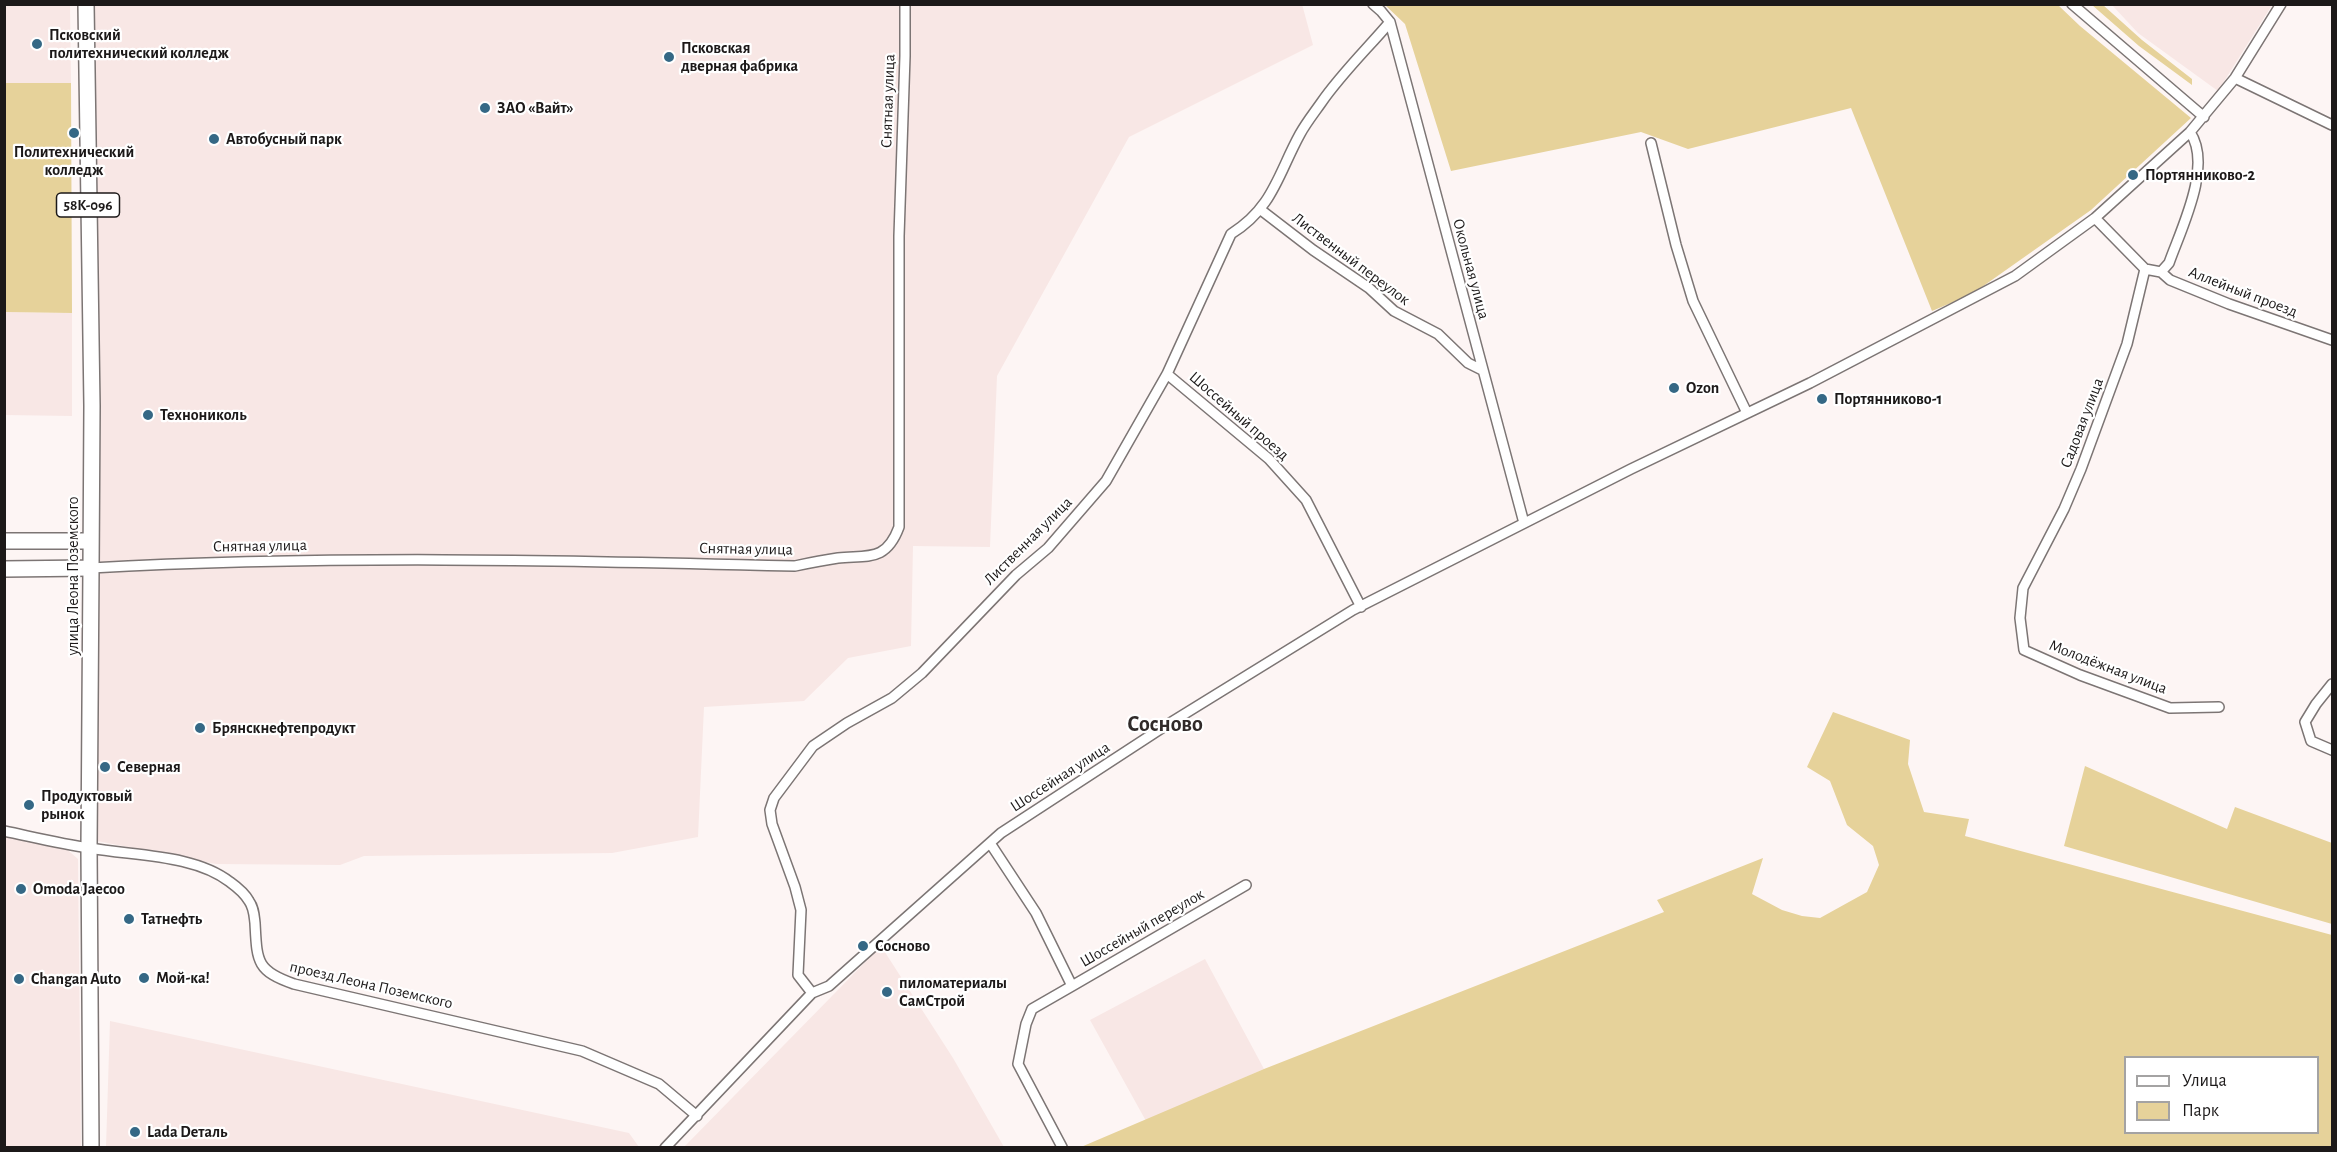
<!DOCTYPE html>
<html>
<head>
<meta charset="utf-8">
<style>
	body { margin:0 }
	#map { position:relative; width:2337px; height:1152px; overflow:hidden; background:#fdf5f4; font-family:"Alegreya Sans",sans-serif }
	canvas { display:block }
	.frame { position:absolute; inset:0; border:6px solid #1c1919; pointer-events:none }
	.legend { position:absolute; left:2124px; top:1056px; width:195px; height:78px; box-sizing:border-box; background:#fff; border:2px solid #a4a3a3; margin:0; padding:8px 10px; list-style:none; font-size:18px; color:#1c1919 }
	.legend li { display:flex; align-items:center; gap:12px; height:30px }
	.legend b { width:30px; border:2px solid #a4a3a3 }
</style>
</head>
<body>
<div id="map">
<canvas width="2337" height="1152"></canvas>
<div class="frame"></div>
<ul class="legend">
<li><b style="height:8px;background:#fff"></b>Улица</li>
<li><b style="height:16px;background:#e6d29a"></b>Парк</li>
</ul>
</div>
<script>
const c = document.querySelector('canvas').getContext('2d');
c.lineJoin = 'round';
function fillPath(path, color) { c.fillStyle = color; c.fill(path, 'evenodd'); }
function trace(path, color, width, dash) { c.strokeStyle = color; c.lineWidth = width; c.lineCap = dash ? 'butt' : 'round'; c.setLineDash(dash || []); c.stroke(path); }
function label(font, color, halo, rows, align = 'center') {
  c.font = font + ' "Alegreya Sans",sans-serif'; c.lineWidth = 4.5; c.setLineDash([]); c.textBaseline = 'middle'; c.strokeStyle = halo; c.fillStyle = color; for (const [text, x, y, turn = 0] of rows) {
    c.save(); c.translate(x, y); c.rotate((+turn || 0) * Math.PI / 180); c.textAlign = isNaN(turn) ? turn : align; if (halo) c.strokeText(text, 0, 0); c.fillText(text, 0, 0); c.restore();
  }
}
fillPath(new Path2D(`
	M 5,4 L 70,5 L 71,83 L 5,83 Z
	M 1302,4 L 1313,45 L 1129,137 L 997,376 L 990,547 L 913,546 L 911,646 L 848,658 L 804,701 L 704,707 L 698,837 L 612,853 L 364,856 L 340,865 L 216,864 L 97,841 L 89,5 Z
	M 2112,5 L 2272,5 L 2218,91 L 2138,33 Z
	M 5,312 L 72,313 L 72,416 L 5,415 Z
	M 4,837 L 63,846 L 78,859 L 81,1147 L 5,1147 Z
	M 881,946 L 953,1058 L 1004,1147 L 684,1147 Z
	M 1205,959 L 1264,1069 L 1146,1121 L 1090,1020 Z
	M 110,1021 L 629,1133 L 639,1147 L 106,1147 Z`), '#f8e7e5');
fillPath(new Path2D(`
	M 1385,5 L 2058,5 L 2080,26 L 2191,118 L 2091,210 L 1972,294 L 1932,311 L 1851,108 L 1688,149 L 1641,132 L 1451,171 L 1405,24 Z
	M 2092,5 L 2103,5 L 2142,40 L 2192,79 L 2192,85 L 2139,46 Z
	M 5,83 L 71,83 L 72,313 L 5,312 Z
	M 1833,712 L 1910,740 L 1908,764 L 1924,812 L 1969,819 L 1965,836 L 2332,935 L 2332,1147 L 1081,1147 L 1264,1069 L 1664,912 L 1657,900 L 1763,858 L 1752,894 L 1782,910 L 1802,916 L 1820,918 L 1867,892 L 1879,865 L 1873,846 L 1847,825 L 1830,781 L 1807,767 ZM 2126,1058 L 2318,1058 L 2318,1132 L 2126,1132 Z
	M 2085,766 L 2227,829 L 2235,807 L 2332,843 L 2332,924 L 2064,846 Z`), '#e6d29a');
const minor = new Path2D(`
	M 1373,4 L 1381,11 L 1390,22 L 1524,523
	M 2072,4 L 2204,117
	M 2235,78 L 2332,125
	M 1651,143 L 1676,245 L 1693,301 L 1747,413
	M 1261,210 L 1313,250 L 1369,288 L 1394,311 L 1438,334 L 1468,363 L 1482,370
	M 2095,218 L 2145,269 L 2127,344 L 2081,469 L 2064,509 L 2023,588 L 2020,618 L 2024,650 L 2080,675 L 2170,708 L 2219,707
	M 2145,269 L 2161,272 L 2170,280 L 2229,304 L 2332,340
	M 2161,272 L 2169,263 C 2181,229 2213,166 2190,132
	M 1167,374 L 1269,459 L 1306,500 L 1361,607
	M 91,568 C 326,555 561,560 795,566 C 809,563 824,560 838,558 C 868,555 886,562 899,527 L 899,236 L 905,56 L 905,4
	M 2332,684 L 2316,704 L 2305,722 L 2311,741 L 2332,750
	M 4,831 C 33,837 61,844 90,848 C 133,856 194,854 230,882 C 237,887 245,894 249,901 C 254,908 254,915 255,923 C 257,961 256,971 294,984 L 582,1051 L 659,1084 L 697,1116
	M 990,843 L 1036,913 L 1072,986 L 1246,885
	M 812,993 L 798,975 L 801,910 L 795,887 L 772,824 L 770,810 L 774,798 L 813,746 L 847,723 L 892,698 L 922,673 L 1016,575 L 1048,548 L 1106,481 L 1167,374 L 1231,234 C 1273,208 1278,174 1300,134 C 1306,123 1314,113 1321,103 C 1341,74 1367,49 1390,22
	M 1062,1147 L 1018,1064 L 1026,1024 L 1032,1009 L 1072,986
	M 665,1148 L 812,993 L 829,986 L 1001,833 L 1165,726 L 1353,610 L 1631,469 L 1810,383 L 2015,276 L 2095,218 L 2190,132 L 2235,78 L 2281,4`);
const primary = new Path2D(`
	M 91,1148 L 89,848 L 91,568`);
const trunk = new Path2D(`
	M 4,541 L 91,541
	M 4,569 L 91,568 L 92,406 L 86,4`);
trace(minor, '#7c7574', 12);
trace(primary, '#7c7574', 18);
trace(trunk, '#7c7574', 18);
trace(minor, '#fff', 9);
trace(primary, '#fff', 15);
trace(trunk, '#fff', 15);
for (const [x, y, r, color] of [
	[37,44,6,"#356885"],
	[669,57,6,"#356885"],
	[485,108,6,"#356885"],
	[74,133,6,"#356885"],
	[214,139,6,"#356885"],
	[2133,175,6,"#356885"],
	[1674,388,6,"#356885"],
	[1822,399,6,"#356885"],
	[148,415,6,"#356885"],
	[200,728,6,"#356885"],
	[105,767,6,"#356885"],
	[29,805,6,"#356885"],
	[21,889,6,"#356885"],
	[129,919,6,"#356885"],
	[863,946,6,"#356885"],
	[144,978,6,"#356885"],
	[19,979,6,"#356885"],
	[887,992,6,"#356885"],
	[135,1132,6,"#356885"]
]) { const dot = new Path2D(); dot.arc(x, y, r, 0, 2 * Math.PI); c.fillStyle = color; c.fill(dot); trace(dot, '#fff', 2); }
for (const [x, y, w] of [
	[88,205,63]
]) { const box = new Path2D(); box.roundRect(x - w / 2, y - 12, w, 24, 4.5); c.fillStyle = '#fff'; c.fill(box); trace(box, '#1c1919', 1.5); }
label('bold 15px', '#1c1919', null, [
	["58К-096",88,205]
]);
label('bold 16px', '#1c1919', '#fff', [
	["Псковский",49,35],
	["политехнический колледж",49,53],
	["Псковская",681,48],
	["дверная фабрика",681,66],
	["ЗАО «Вайт»",497,108],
	["Автобусный парк",226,139],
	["Политехнический",74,152,"center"],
	["колледж",74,170,"center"],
	["Портянниково-2",2145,175],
	["Ozon",1686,388],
	["Портянниково-1",1834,399],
	["Технониколь",160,415],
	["Брянскнефтепродукт",212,728],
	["Северная",117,767],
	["Продуктовый",41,796],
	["рынок",41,814],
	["Omoda Jaecoo",33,889],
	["Татнефть",141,919],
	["Сосново",875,946],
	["Мой-ка!",156,978],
	["Changan Auto",31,979],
	["пиломатериалы",899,983],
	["СамСтрой",899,1001],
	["Lada Dеталь",147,1132]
], 'left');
label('16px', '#1c1919', '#fff', [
	["Снятная улица",888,101,-88],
	["Лиственный переулок",1351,259,37],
	["Окольная улица",1471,269,75],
	["Аллейный проезд",2243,292,21],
	["Шоссейный проезд",1239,416,41],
	["Садовая улица",2082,423,-69],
	["Лиственная улица",1028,541,-45],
	["Снятная улица",260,546,-1],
	["Снятная улица",746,549,1],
	["улица Леона Поземского",73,576,-90],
	["Молодёжная улица",2108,667,21],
	["Шоссейная улица",1060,777,-33],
	["Шоссейный переулок",1142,928,-30],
	["проезд Леона Поземского",371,985,13]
]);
label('bold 22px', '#302a29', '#fff', [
	["Сосново",1165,724]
]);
</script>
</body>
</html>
